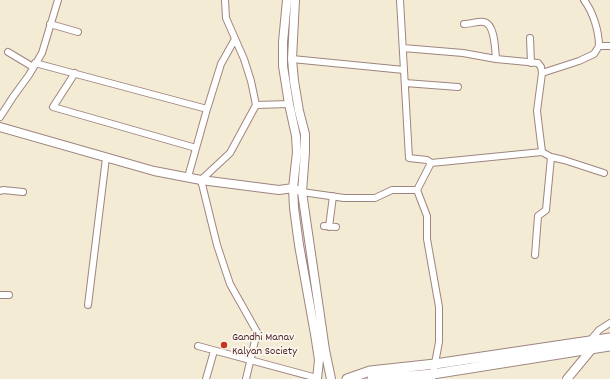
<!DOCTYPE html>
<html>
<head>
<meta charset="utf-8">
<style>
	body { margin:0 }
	canvas { display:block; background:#f4ebd4 }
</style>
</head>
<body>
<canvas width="610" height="379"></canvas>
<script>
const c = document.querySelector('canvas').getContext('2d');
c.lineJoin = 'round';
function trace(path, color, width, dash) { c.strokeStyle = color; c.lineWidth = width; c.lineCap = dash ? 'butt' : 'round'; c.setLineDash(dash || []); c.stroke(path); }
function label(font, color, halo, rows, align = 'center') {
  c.font = font + ' Dekko,sans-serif'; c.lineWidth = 3.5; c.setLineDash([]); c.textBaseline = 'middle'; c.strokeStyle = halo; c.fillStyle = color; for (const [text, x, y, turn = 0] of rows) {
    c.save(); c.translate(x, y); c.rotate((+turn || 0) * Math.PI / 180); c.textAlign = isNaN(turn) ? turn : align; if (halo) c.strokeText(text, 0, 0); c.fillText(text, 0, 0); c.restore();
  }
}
const minor = new Path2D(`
	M 225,0 L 226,18 L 244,59 L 251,81 L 256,105 L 230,153 L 201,180 L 217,245 L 230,284 L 257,332 L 246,379
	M 400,0 L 409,158 L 427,160 L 431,163
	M 584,0 C 593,12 599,31 599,46
	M 50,24 L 78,32
	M 464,24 C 470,24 478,21 484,22 C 495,24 495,49 496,59
	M 530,38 L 531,63
	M 403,48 L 463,53 L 496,59 L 538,63 L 541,67 L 542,73
	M 8,52 L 33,67
	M 292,59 L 404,70
	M 35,63 L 207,109
	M 75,73 L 53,107 L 196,148
	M 405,83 L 458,87
	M 256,105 L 289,104
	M 0,117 L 13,97 L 29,75 L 42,53 L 58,0
	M 542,152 L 537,111 L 542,73 L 579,61 L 594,54 L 599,46 L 610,46
	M 188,177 L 207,109 L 221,64 L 235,39
	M 417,190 L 427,216 L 427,239 L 439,307 L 439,342 L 432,379
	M 0,191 L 3,190 L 23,192
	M 302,192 L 344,198 L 375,198 L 392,190 L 417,190 L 431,163 L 542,152 L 551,157 L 564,160 L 604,173
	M 324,226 L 336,227
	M 329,227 L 333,196
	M 535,255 L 538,216 L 546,210 L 551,157
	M 0,295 L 9,295
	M 88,305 L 106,158
	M 589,342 L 599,330 L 610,323
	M 198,346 L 317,378
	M 206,379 L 214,351`);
const tertiary = new Path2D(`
	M 287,0 L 283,42 L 283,66 L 289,104 L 296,136 L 297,152 L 293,188 L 294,208 L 299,245 L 315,334 L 319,360 L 317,379
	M 295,0 L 292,59 L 294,81 L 299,111 L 305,134 L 305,152 L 302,192 L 325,350 L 331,379
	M 0,127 L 154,171 L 201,180 L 279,190 L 293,188 L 297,190
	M 567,379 L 591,350`);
const secondary = new Path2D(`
	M 347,379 L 370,371 L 435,364 L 610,338
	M 372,379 L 433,374 L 610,346`);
trace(minor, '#9f8580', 8);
trace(tertiary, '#9f8580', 10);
trace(secondary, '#9f8580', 11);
trace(minor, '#fff', 6);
trace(tertiary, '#fff', 8);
trace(secondary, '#fff', 9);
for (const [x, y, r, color] of [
	[224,345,4,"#c8321e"]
]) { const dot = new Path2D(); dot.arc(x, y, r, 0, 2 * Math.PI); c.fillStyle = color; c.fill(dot); trace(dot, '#fbf7ec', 1.5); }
label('12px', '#4a1f2b', '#fbf7ec', [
	["Gandhi Manav",232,338],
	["Kalyan Society",232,352]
], 'left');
</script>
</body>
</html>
